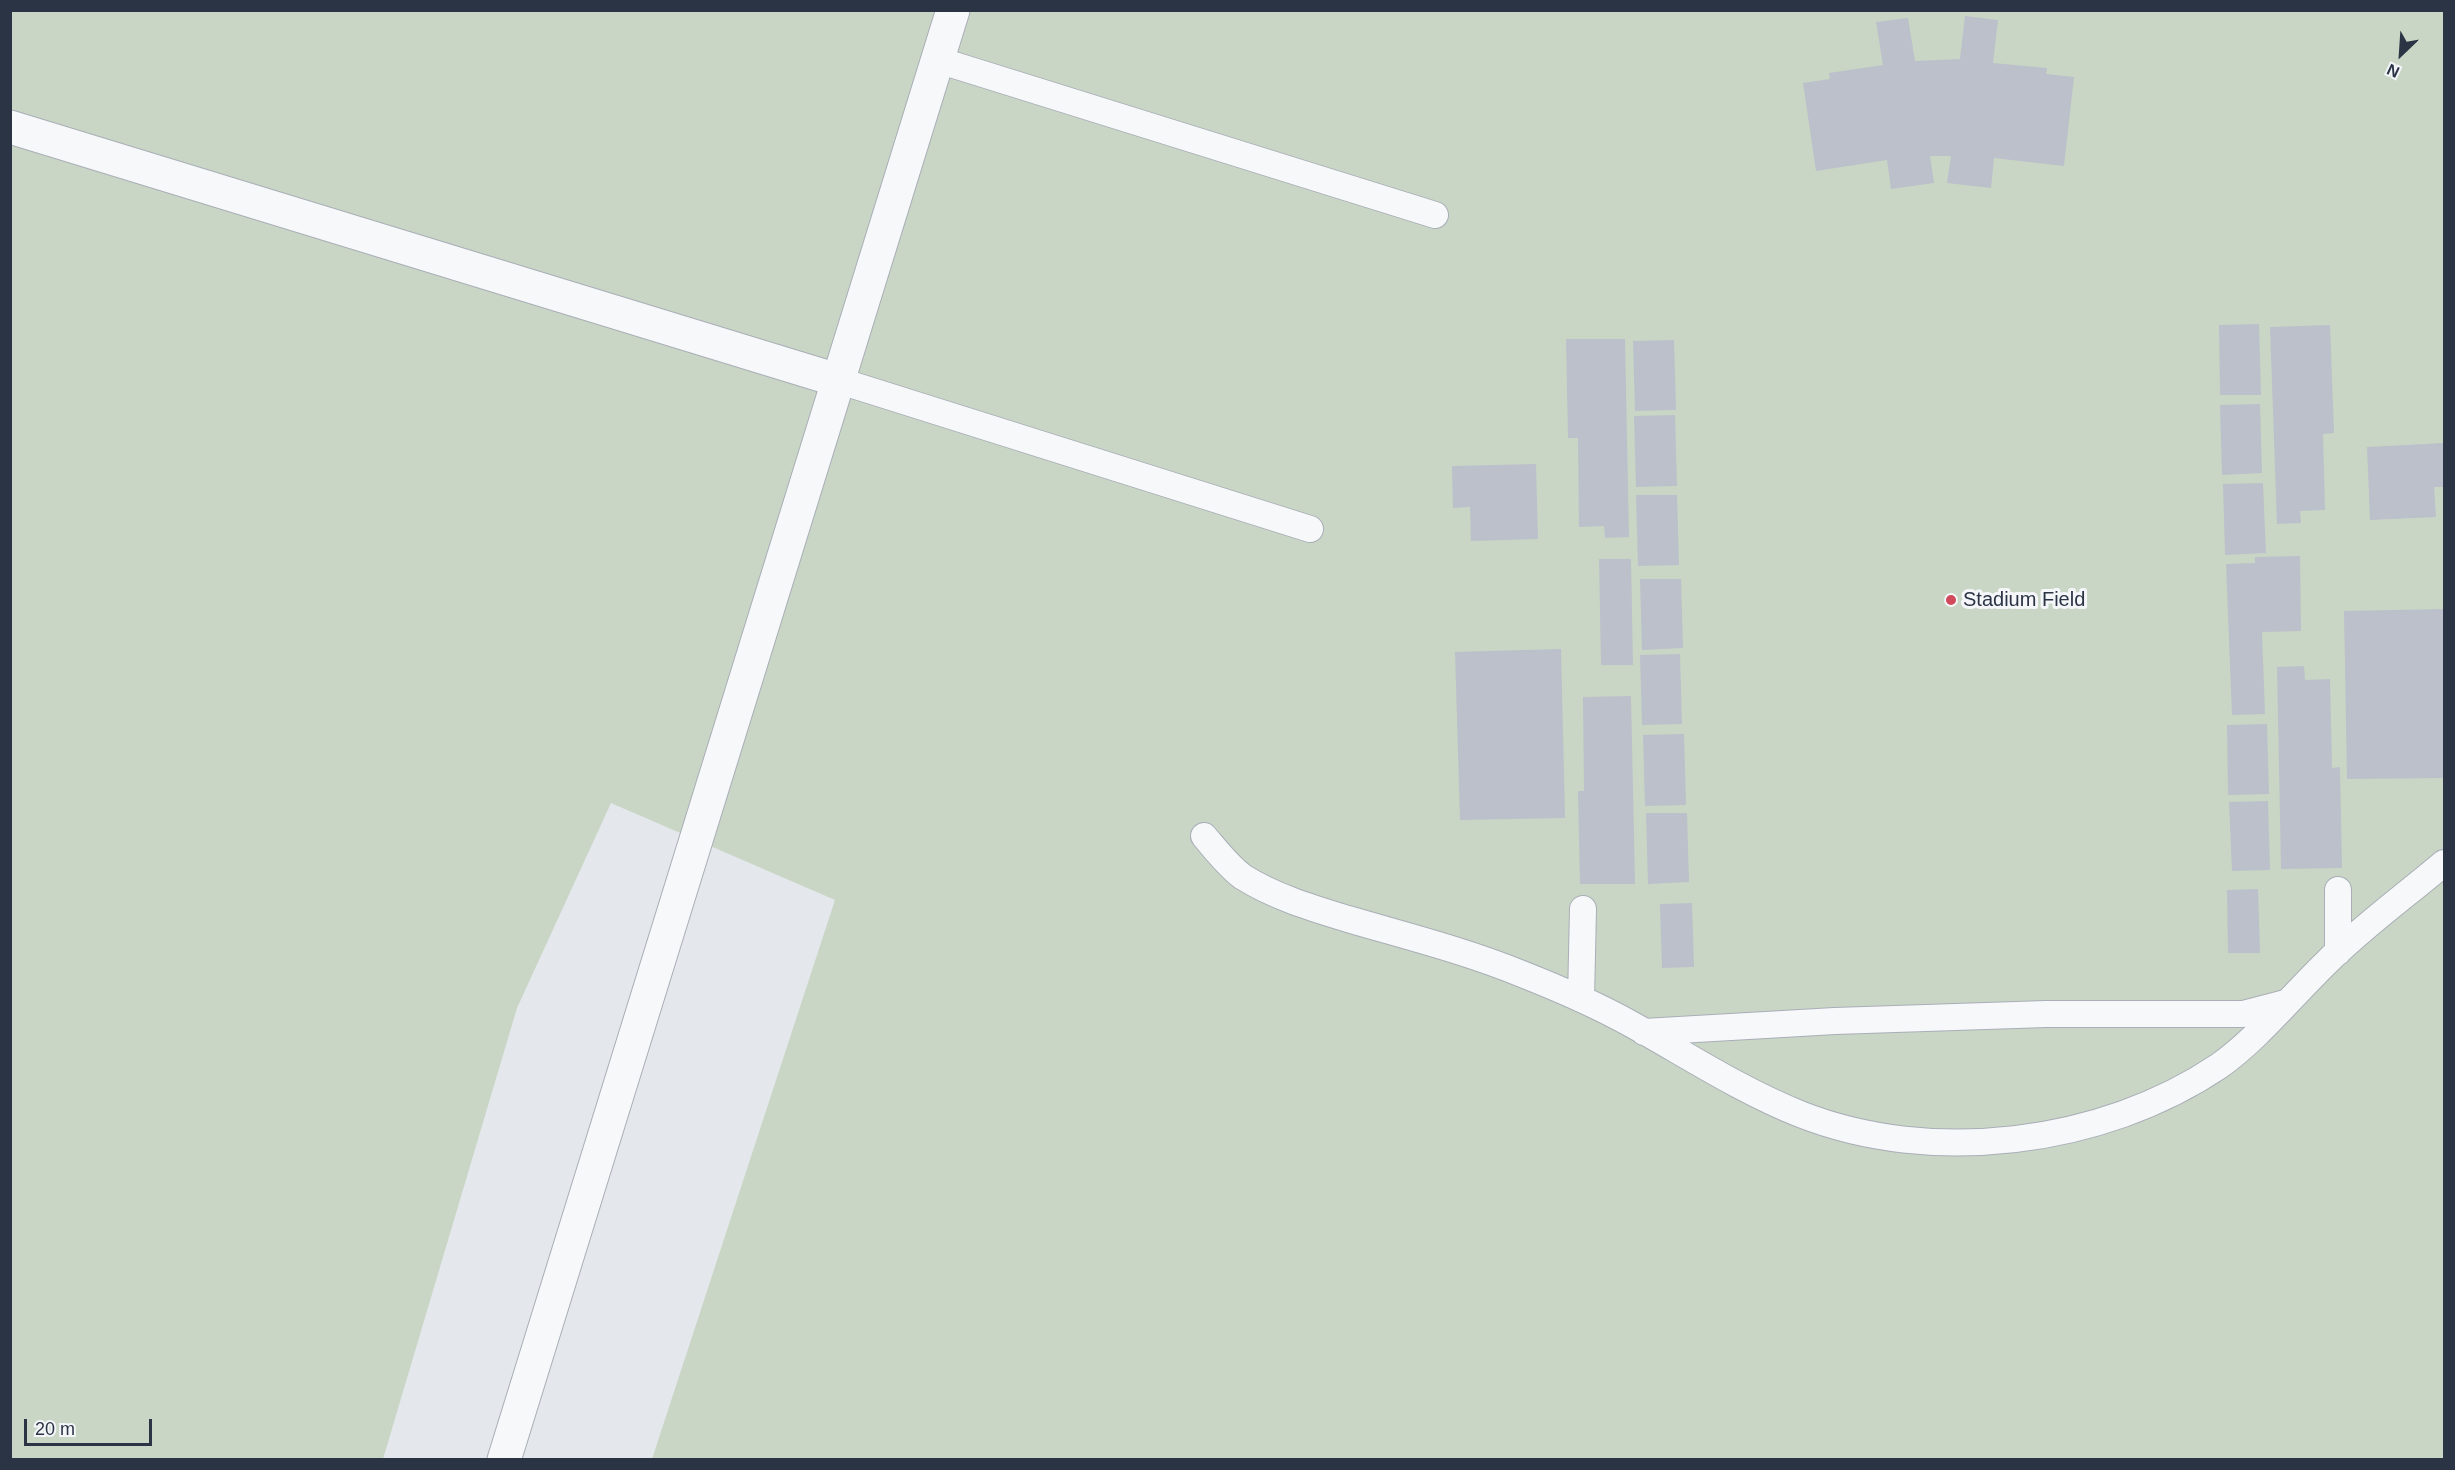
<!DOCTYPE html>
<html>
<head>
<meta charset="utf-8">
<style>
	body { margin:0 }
	#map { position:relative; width:2455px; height:1470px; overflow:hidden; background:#e4e7ec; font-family:Arial,sans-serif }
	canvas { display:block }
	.frame { position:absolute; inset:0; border:12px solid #2b3445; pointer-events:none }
	.north { position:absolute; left:2371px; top:24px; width:60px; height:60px; -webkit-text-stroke:4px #f4f6f9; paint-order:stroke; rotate:205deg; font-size:16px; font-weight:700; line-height:24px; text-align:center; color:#2b3445 }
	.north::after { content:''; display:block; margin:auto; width:21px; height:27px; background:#2b3445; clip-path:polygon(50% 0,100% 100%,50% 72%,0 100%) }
	.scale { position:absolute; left:24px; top:1419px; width:128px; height:27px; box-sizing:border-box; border:3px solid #2b3445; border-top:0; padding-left:8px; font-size:18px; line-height:21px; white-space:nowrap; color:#2b3445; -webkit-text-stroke:4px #f4f6f9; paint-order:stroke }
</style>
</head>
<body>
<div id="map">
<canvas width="2455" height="1470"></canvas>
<div class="frame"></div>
<div class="north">N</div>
<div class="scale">20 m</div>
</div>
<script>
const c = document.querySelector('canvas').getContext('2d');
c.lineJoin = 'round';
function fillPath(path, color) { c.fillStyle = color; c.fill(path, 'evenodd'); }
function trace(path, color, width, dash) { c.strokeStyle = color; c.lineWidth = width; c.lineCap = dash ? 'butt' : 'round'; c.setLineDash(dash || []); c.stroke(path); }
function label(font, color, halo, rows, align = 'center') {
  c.font = font + ' Arial,sans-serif'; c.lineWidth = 6; c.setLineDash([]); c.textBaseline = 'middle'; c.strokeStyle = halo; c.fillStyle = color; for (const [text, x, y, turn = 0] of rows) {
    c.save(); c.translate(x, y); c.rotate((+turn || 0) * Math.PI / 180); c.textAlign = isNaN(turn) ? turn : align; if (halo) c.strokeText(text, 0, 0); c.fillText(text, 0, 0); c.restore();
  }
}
fillPath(new Path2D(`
	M 10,11 L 2444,11 L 2444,1459 L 652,1459 L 835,900 L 611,803 L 517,1008 L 383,1459 L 11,1459 Z`), '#c9d6c5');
fillPath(new Path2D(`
	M 1965,16 L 1998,20 L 1993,63 L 2047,68 L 2046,74 L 2074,77 L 2064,166 L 1994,158 L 1991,188 L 1947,183 L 1951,156 L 1930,156 L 1934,183 L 1891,189 L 1887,160 L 1816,171 L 1803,83 L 1830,79 L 1829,73 L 1883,65 L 1876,22 L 1908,18 L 1915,61 L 1960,59 Z
	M 2259,324 L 2261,395 L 2220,395 L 2219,325 Z
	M 2330,325 L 2334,433 L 2323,434 L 2325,510 L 2300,511 L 2301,523 L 2277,524 L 2270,327 Z
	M 1566,339 L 1625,339 L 1629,537 L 1605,538 L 1604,526 L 1579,527 L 1578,438 L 1568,438 Z
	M 1674,340 L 1676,410 L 1635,411 L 1633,341 Z
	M 2260,404 L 2262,473 L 2222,475 L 2220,405 Z
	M 1675,415 L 1677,486 L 1636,487 L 1634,416 Z
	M 2444,443 L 2444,487 L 2434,487 L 2436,517 L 2370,520 L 2367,447 Z
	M 1536,464 L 1538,539 L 1471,541 L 1470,507 L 1453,508 L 1452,466 Z
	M 2263,483 L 2266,553 L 2225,555 L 2223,484 Z
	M 1636,495 L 1677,495 L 1679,565 L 1638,566 Z
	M 2300,556 L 2301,631 L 2262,632 L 2265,714 L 2232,715 L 2226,564 L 2255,563 L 2255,557 Z
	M 1599,559 L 1631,559 L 1633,665 L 1601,665 Z
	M 1640,579 L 1681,579 L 1683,648 L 1642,650 Z
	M 2444,609 L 2444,778 L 2347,779 L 2344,611 Z
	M 1561,649 L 1565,818 L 1460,820 L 1455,652 Z
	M 1680,654 L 1682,724 L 1642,725 L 1640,655 Z
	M 2304,666 L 2305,680 L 2330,679 L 2332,768 L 2340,767 L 2342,868 L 2281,869 L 2277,667 Z
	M 1631,696 L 1635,884 L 1580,884 L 1578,791 L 1584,791 L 1583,697 Z
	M 2267,724 L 2269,794 L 2228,795 L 2227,725 Z
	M 1684,734 L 1686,805 L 1645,806 L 1643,735 Z
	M 2268,801 L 2270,870 L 2232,871 L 2229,802 Z
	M 1646,813 L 1687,813 L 1689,882 L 1648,884 Z
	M 2258,889 L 2260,953 L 2228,953 L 2227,890 Z
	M 1692,903 L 1694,967 L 1662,968 L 1660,904 Z`), '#bbc0ca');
const service = new Path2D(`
	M 938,60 L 1435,215
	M 837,380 L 1310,529
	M 1204,836 C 1216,850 1228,866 1243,877 C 1275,897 1312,908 1348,919 C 1406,936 1466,951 1522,974 C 1560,989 1597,1005 1631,1024 C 1687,1055 1740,1090 1800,1114 C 1931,1166 2102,1145 2219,1066 C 2256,1040 2292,996 2326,963 C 2362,927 2405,896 2444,863
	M 2338,890 L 2338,952
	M 1581,999 L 1583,909
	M 1644,1032 L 1835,1021 L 2046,1014 L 2243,1014 L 2285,1003`);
const minor = new Path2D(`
	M 10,127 L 837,380`);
const tertiary = new Path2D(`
	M 504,1460 L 953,10`);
trace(service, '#a9aeb7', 28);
trace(minor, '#a9aeb7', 35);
trace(tertiary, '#a9aeb7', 35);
trace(service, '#f7f8fa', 26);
trace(minor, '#f7f8fa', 33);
trace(tertiary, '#f7f8fa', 33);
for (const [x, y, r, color] of [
	[1951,600,6,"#d1495b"]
]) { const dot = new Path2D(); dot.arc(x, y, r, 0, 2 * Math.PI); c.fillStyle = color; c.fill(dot); trace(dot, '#f4f6f9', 2); }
label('20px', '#2b3445', '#f4f6f9', [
	["Stadium Field",1963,600]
], 'left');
</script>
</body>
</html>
